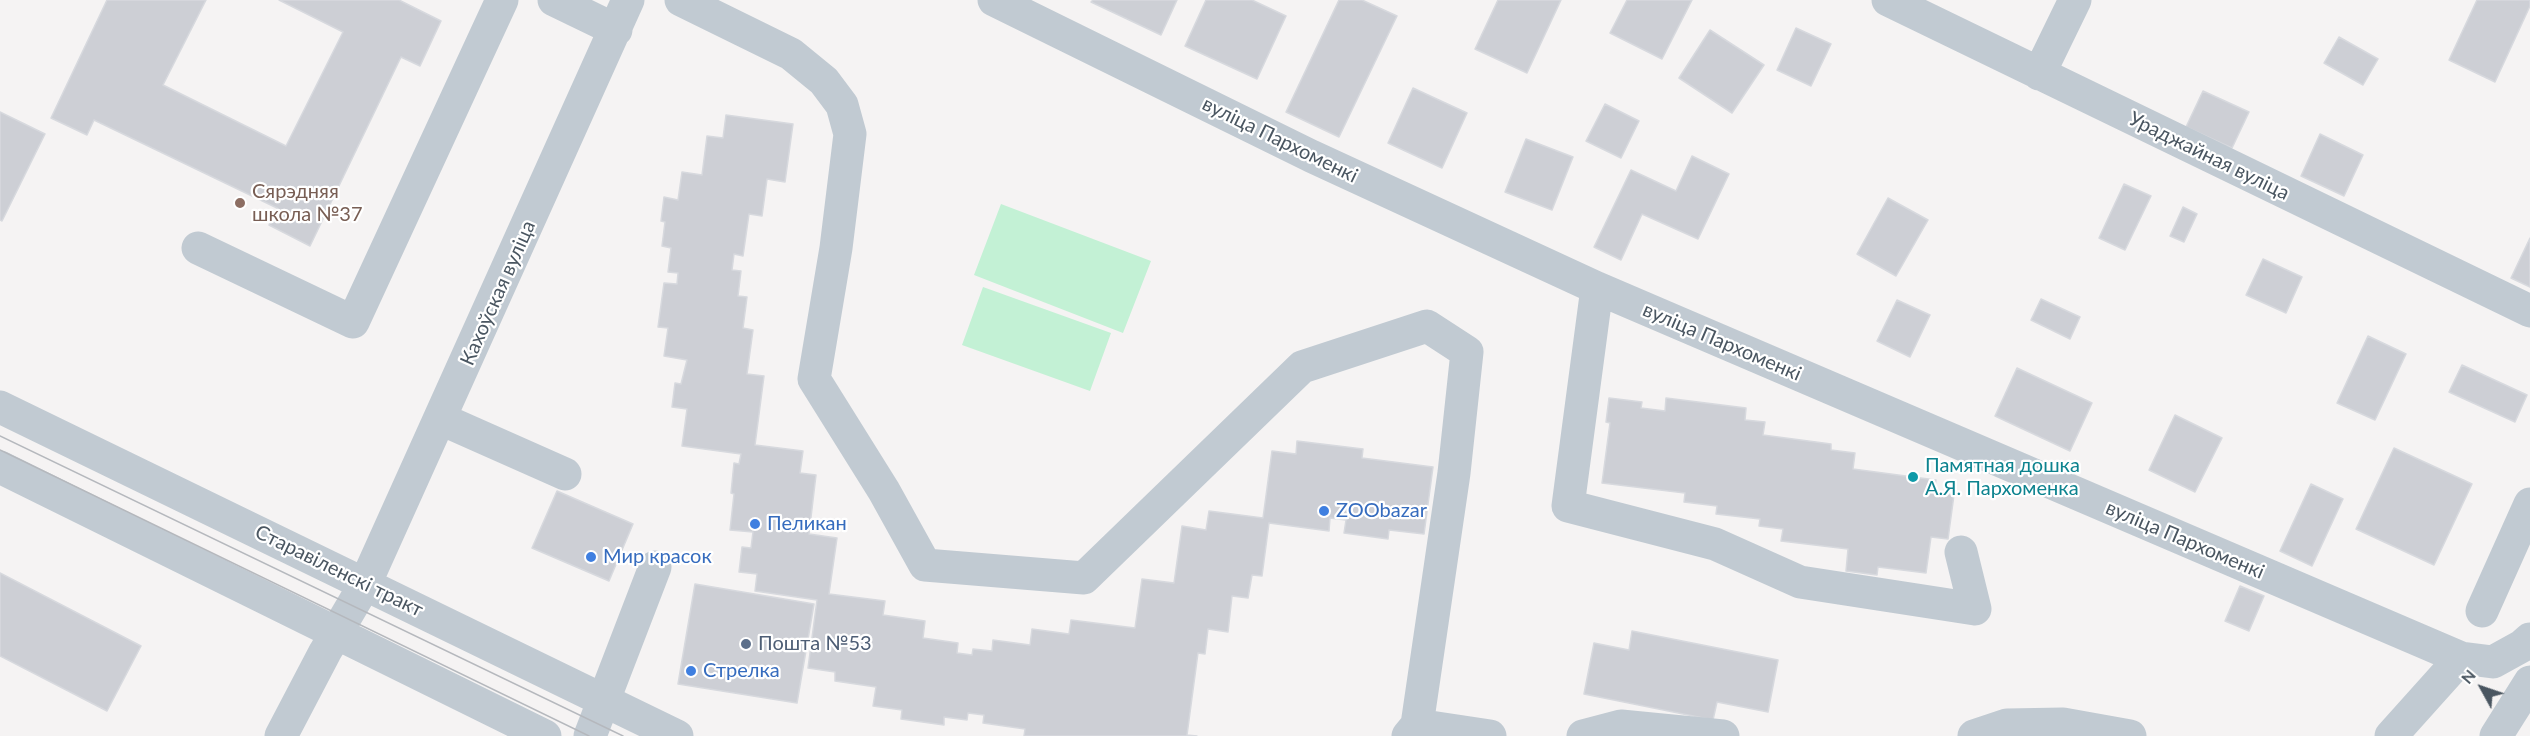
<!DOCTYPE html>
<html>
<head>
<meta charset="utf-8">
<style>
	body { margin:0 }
	#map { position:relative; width:2530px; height:736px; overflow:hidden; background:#f5f3f3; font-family:Lato,sans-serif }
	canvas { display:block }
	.north { position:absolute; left:2452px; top:658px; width:60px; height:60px; -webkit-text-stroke:4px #fff; paint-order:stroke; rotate:310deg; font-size:16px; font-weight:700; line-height:24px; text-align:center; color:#4a5661 }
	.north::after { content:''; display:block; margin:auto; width:21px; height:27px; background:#4a5661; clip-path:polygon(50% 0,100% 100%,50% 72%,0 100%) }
</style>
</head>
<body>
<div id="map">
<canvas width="2530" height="736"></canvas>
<div class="north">N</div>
</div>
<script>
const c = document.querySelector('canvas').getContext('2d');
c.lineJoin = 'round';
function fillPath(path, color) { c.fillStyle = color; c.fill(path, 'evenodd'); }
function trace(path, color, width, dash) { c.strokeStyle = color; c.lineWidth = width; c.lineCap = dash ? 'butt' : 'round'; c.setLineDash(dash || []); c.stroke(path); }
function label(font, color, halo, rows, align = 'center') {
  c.font = font + ' Lato,sans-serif'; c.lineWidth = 4.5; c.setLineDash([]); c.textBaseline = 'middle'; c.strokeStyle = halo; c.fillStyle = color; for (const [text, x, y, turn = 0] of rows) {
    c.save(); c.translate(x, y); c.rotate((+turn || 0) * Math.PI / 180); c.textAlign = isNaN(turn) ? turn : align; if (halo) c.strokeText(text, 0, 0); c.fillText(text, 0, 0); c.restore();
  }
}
fillPath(new Path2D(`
	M 1001,204 L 1151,261 L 1123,333 L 974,275 Z
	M 983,287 L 1111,333 L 1090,391 L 962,345 Z`), '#c3f1d5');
const building = new Path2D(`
	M 107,0 L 206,0 L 163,85 L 286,146 L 343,32 L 279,0 L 399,0 L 441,21 L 420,66 L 401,57 L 310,246 L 269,225 L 277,208 L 94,120 L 87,135 L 51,118 Z
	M 1093,0 L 1177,0 L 1161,35 L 1091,2 Z
	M 1206,0 L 1252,0 L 1286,16 L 1257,79 L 1185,46 Z
	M 1339,0 L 1362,0 L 1397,16 L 1339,137 L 1286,112 Z
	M 1498,0 L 1561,0 L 1527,73 L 1475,49 Z
	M 1627,0 L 1692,0 L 1662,59 L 1610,33 Z
	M 2477,0 L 2530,0 L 2530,6 L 2495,82 L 2449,60 Z
	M 1796,28 L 1831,44 L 1811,86 L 1777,70 Z
	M 1710,30 L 1764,65 L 1732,113 L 1679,78 Z
	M 2339,37 L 2378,59 L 2363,85 L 2324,63 Z
	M 1413,88 L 1467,113 L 1442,168 L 1388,143 Z
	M 2203,91 L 2249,112 L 2232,148 L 2186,127 Z
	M 1605,104 L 1639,121 L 1621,158 L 1586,141 Z
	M 0,112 L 45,134 L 2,221 L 0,220 Z
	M 726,115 L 793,124 L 785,182 L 767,179 L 762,216 L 749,214 L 743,256 L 734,254 L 732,270 L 741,271 L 738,296 L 747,297 L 743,328 L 753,330 L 747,374 L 764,376 L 755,445 L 803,451 L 800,473 L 816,475 L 809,534 L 837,538 L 829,594 L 885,601 L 883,615 L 925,621 L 923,638 L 958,643 L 957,653 L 972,655 L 973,649 L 992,651 L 993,640 L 1030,645 L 1032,629 L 1069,634 L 1071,620 L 1135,628 L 1142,579 L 1174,583 L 1182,526 L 1206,530 L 1209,511 L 1263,518 L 1272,451 L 1296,454 L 1297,441 L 1363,449 L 1362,458 L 1433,467 L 1424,534 L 1389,530 L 1388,539 L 1344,533 L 1346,520 L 1330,518 L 1329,531 L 1269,523 L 1262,576 L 1252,575 L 1248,598 L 1232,596 L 1228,632 L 1208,629 L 1205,654 L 1198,653 L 1187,735 L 1197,736 L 1024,736 L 1025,729 L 983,723 L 984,715 L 968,713 L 967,720 L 944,717 L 944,725 L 901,719 L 902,710 L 873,706 L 876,687 L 835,681 L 835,672 L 808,668 L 817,600 L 755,591 L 757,574 L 739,572 L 742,547 L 751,548 L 753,532 L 730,530 L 734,494 L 731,493 L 734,463 L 739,464 L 741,454 L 682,446 L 687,409 L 672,407 L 675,383 L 681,384 L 687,360 L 664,356 L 668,328 L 658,327 L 664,283 L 677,284 L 678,273 L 668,272 L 671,248 L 662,246 L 665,222 L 661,221 L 664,197 L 678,200 L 682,172 L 702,175 L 707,136 L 723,138 Z
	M 2320,134 L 2363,155 L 2344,196 L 2301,176 Z
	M 1526,139 L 1573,157 L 1552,210 L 1505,192 Z
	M 1692,156 L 1729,174 L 1698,239 L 1642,214 L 1621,260 L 1594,247 L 1631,170 L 1676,191 Z
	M 2124,184 L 2151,196 L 2125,250 L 2099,238 Z
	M 1888,198 L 1928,220 L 1896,276 L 1857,254 Z
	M 2183,207 L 2197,214 L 2184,242 L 2170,236 Z
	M 2530,238 L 2530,287 L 2511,278 Z
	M 2263,259 L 2302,277 L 2286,313 L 2246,295 Z
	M 2041,299 L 2080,317 L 2070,339 L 2031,320 Z
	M 1897,300 L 1930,315 L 1910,357 L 1877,341 Z
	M 2368,336 L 2406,354 L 2375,420 L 2337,403 Z
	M 2462,365 L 2527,395 L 2515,422 L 2449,392 Z
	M 2017,368 L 2092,403 L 2070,451 L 1995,416 Z
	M 1609,398 L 1642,402 L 1641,408 L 1665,411 L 1666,398 L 1746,408 L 1745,420 L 1765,422 L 1763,435 L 1831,444 L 1831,450 L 1855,453 L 1853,469 L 1936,480 L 1934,492 L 1954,495 L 1948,539 L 1931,537 L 1926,573 L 1878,567 L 1877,575 L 1846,571 L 1848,549 L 1781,541 L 1783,529 L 1759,526 L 1760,519 L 1716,514 L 1717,506 L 1684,502 L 1685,493 L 1602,483 L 1610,423 L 1606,422 Z
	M 2175,415 L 2222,438 L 2195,492 L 2149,470 Z
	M 2394,448 L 2472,484 L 2434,565 L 2356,529 Z
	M 2311,484 L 2343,499 L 2312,566 L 2280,551 Z
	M 557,491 L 633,524 L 609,581 L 532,548 Z
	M 0,573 L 141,646 L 107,711 L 0,656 Z
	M 695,584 L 814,604 L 797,703 L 678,684 Z
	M 2240,586 L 2264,596 L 2249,631 L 2225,621 Z
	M 1632,631 L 1778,660 L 1768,712 L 1717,702 L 1713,720 L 1584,694 L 1594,643 L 1629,650 Z`);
fillPath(building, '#cdcfd5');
trace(building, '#d7d9de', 1.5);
trace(new Path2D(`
	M 554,0 L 616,30
	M 681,0 L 791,54 L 824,81 L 842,105 L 850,134 L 836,248 L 814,379 L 884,491 L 925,565 L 1084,578 L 1302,367 L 1427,326 L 1467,352 L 1454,473 L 1417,725 L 1408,736
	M 994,0 L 1311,156 L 1597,288 L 2461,658 L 2493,662 L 2522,646 L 2530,639
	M 1888,0 L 2530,311
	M 2039,74 L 2075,0
	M 198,248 L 353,322 L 502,0
	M 1597,288 L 1568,506 L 1715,544 L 1800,582 L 1975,609 L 1961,552
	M 0,407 L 677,736
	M 441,419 L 565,474
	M 0,467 L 545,736
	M 2482,611 L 2530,504
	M 1417,725 L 1490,736
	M 281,736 L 325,652 L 365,584 L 628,0
	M 590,736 L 655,567
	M 1583,736 L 1621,726 L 1723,736
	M 1974,736 L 2007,725 L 2063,724 L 2130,736
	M 2391,736 L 2461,658
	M 2496,736 L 2530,682`), '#c1cad2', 33);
trace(new Path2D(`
	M 0,436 L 623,736
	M 0,450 L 589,736`), '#b5b8bd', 1.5);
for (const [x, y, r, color] of [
	[240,203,6,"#8d6e63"],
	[1913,477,6,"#0f9aa8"],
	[1324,511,6,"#3f7fe0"],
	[755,524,6,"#3f7fe0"],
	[591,557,6,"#3f7fe0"],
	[746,644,6,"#5c6f8a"],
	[691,671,6,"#3f7fe0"]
]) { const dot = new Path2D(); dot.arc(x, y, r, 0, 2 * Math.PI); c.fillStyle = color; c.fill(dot); trace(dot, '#fff', 2); }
label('20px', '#4a5661', '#fff', [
	["вуліца Пархоменкі",1280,140,26],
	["Ураджайная вуліца",2209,156,26],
	["Кахоўская вуліца",498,293,-66],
	["вуліца Пархоменкі",1722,342,23],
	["вуліца Пархоменкі",2185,540,23],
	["Старавіленскі тракт",339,571,26]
]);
label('20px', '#785e54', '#fff', [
	["Сярэдняя",252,192],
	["школа №37",252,215]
], 'left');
label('20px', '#0d838f', '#fff', [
	["Памятная дошка",1925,466],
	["А.Я. Пархоменка",1925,489]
], 'left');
label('20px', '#366cbe', '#fff', [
	["ZOObazar",1336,511],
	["Пеликан",767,524],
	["Мир красок",603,557],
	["Стрелка",703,671]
], 'left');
label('20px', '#4e5e75', '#fff', [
	["Пошта №53",758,644]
], 'left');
</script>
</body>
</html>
